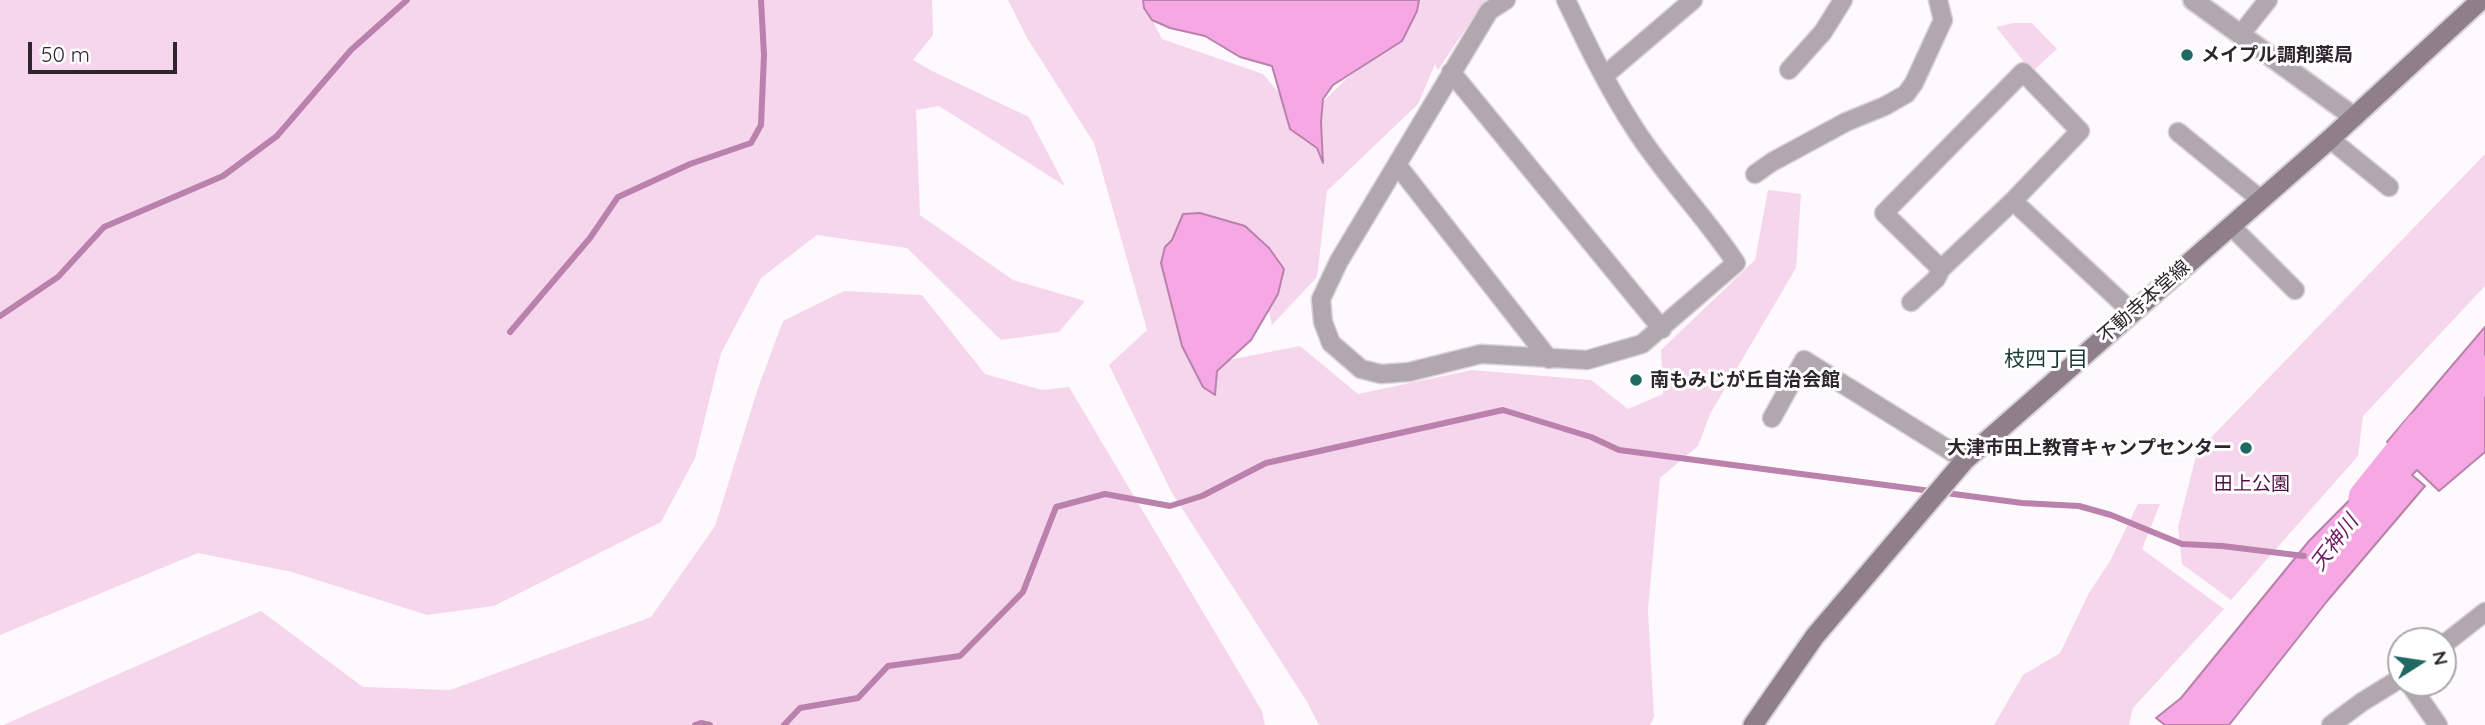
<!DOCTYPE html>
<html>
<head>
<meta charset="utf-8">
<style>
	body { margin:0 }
	#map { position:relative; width:2485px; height:725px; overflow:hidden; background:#fef9fc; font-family:Quicksand,sans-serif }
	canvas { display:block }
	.north { position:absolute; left:2387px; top:627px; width:70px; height:70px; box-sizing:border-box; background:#fff; border:2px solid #aba8ab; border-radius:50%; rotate:78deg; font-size:19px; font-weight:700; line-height:28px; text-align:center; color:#2e262c }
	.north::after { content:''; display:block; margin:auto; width:24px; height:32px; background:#1f6962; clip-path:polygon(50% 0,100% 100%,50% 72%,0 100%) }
	.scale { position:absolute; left:28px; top:42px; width:149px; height:32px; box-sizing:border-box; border:4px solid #2e262c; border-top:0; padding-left:9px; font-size:21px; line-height:24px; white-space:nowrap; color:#2e262c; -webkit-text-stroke:5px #fff; paint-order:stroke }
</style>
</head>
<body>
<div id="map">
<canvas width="2485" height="725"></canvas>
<div class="north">N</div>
<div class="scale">50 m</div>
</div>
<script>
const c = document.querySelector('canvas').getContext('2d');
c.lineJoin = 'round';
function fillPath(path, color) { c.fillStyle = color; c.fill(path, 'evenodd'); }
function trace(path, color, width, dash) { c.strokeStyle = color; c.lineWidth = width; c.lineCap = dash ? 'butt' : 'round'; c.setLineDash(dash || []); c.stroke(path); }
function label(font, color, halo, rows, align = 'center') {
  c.font = font + ' Quicksand,"Noto Sans JP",sans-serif'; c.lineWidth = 6; c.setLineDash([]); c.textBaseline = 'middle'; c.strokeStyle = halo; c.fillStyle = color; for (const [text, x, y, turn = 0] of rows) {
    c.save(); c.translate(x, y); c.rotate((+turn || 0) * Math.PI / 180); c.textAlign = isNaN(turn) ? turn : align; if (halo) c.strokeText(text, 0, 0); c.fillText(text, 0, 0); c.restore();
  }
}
fillPath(new Path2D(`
	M 0,0 L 932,0 L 933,35 L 913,60 L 932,71 L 1029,117 L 1065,186 L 939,106 L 916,110 L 920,215 L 1013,280 L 1085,301 L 1059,332 L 1001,340 L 907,248 L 817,235 L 761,278 L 721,353 L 695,458 L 661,522 L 494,606 L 427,615 L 292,572 L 198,553 L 0,635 Z
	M 1008,0 L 1142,0 L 1162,39 L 1263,74 L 1303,121 L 1396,31 L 1405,0 L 1488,0 L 1482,4 L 1438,70 L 1435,64 L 1418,104 L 1327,191 L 1317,277 L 1272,325 L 1259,266 L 1203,365 L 1300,346 L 1358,394 L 1472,370 L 1591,380 L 1628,409 L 1663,394 L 1661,350 L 1755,260 L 1768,190 L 1801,194 L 1796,268 L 1710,414 L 1698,446 L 1660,478 L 1648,610 L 1654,717 L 1650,725 L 1319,725 L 1306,700 L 1172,493 L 1109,365 L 1147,330 L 1094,143 L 1027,38 Z
	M 2013,23 L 2032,23 L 2057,49 L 2032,72 L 1996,27 Z
	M 2485,154 L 2485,286 L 2363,416 L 2358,456 L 2231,600 L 2182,564 L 2178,527 L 2197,452 Z
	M 844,291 L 922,295 L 985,374 L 1042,390 L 1069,387 L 1262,711 L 1265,725 L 3,725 L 261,611 L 363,687 L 450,690 L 651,617 L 715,526 L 758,388 L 783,321 Z
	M 2138,504 L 2160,504 L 2142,549 L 2224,609 L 2133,708 L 2129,725 L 1994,725 L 2023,675 L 2060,653 L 2089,593 L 2110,561 Z`), '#f6d6ed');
const water = new Path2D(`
	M 1143,0 L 1419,0 L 1417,11 L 1402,41 L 1333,85 L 1323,99 L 1321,122 L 1323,163 L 1317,148 L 1290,129 L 1272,66 L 1240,57 L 1205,36 L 1170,28 L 1152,20 L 1144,8 Z
	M 1200,213 L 1245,226 L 1269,248 L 1284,269 L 1278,294 L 1251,340 L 1217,371 L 1215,395 L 1203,387 L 1182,346 L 1161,263 L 1165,247 L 1172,240 L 1183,214 Z
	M 2485,327 L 2485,452 L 2439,491 L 2417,470 L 2412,475 L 2425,486 L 2328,600 L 2229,725 L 2165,725 L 2156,718 L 2181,698 L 2309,541 L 2392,457 L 2404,466 L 2409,463 L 2387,442 Z`);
fillPath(water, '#f5a8e3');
trace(water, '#b981ac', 2);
trace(new Path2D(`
	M 0,316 L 58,277 L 104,227 L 223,176 L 277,136 L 351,50 L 407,0
	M 510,332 L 590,238 L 618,197 L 690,164 L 751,143 L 761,125 L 764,55 L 761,0
	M 695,725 L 701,723 L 710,725
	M 784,725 L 800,708 L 858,698 L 888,666 L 960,656 L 1023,592 L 1056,507 L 1105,494 L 1170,506 L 1202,496 L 1266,463 L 1503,410 L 1591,437 L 1619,450 L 2022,503 L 2079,506 L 2111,515 L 2182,544 L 2222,546 L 2304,556`), '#b981ac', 6);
trace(new Path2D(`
	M 2366,498 L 2422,428 L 2485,373`), '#f5a8e3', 35);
const minor = new Path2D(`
	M 1506,0 L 1489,11 L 1339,261 L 1321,299 L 1323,322 L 1331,343 L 1361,369 L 1381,374 L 1409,372 L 1481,354 L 1587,360 L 1642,344 L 1736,263 C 1705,216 1665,176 1635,129 C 1608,88 1587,44 1566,0
	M 2241,34 L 2268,0
	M 1789,70 L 1823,32 L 1843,0
	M 1451,72 L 1662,329
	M 1604,76 L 1693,0
	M 2178,132 L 2260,199
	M 2330,139 L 2389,187
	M 1398,166 L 1549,359
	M 1755,174 L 1772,162 L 1846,122 L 1885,106 L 1906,94 L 1914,83 L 1943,20 L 1938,0
	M 2013,201 L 1941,269 L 1884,213 L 2023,72 L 2080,131 L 2013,201 L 2133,313
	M 2231,226 L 2295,290
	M 1911,302 L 1936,279 L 1941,269
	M 1772,418 L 1804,360 L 1965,460
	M 2443,645 L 2485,612
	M 2409,683 L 2438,725
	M 2331,725 L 2362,702 L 2401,678`);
const tertiary = new Path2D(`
	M 2193,0 L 2354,117`);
const secondary = new Path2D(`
	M 1753,725 L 1815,636 L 1965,460 L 2330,139 L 2481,0`);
trace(minor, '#d9d3d7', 21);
trace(tertiary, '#d9d3d7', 23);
trace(secondary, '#d9d3d7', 23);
trace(minor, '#b1a7af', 18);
trace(tertiary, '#b1a7af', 19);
trace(secondary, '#8e7f8a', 19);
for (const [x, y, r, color] of [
	[2187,55,7,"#1f6962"],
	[1636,380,7,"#1f6962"],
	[2246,448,7,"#1f6962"]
]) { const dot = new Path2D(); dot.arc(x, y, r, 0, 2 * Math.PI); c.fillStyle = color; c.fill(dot); trace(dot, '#fff', 2.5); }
label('bold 19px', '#2e262c', '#fff', [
	["メイプル調剤薬局",2201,55],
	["南もみじが丘自治会館",1650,380],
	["大津市田上教育キャンプセンター",2232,448,"right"]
], 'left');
label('19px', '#2e262c', '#fff', [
	["不動寺本堂線",2144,302,-41]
]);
label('19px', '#510e46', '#fff', [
	["田上公園",2252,484]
]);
label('21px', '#183936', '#fff', [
	["枝四丁目",2046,360]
]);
label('italic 21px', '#731b64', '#fff', [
	["天神川",2335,543,-53]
]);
</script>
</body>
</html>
